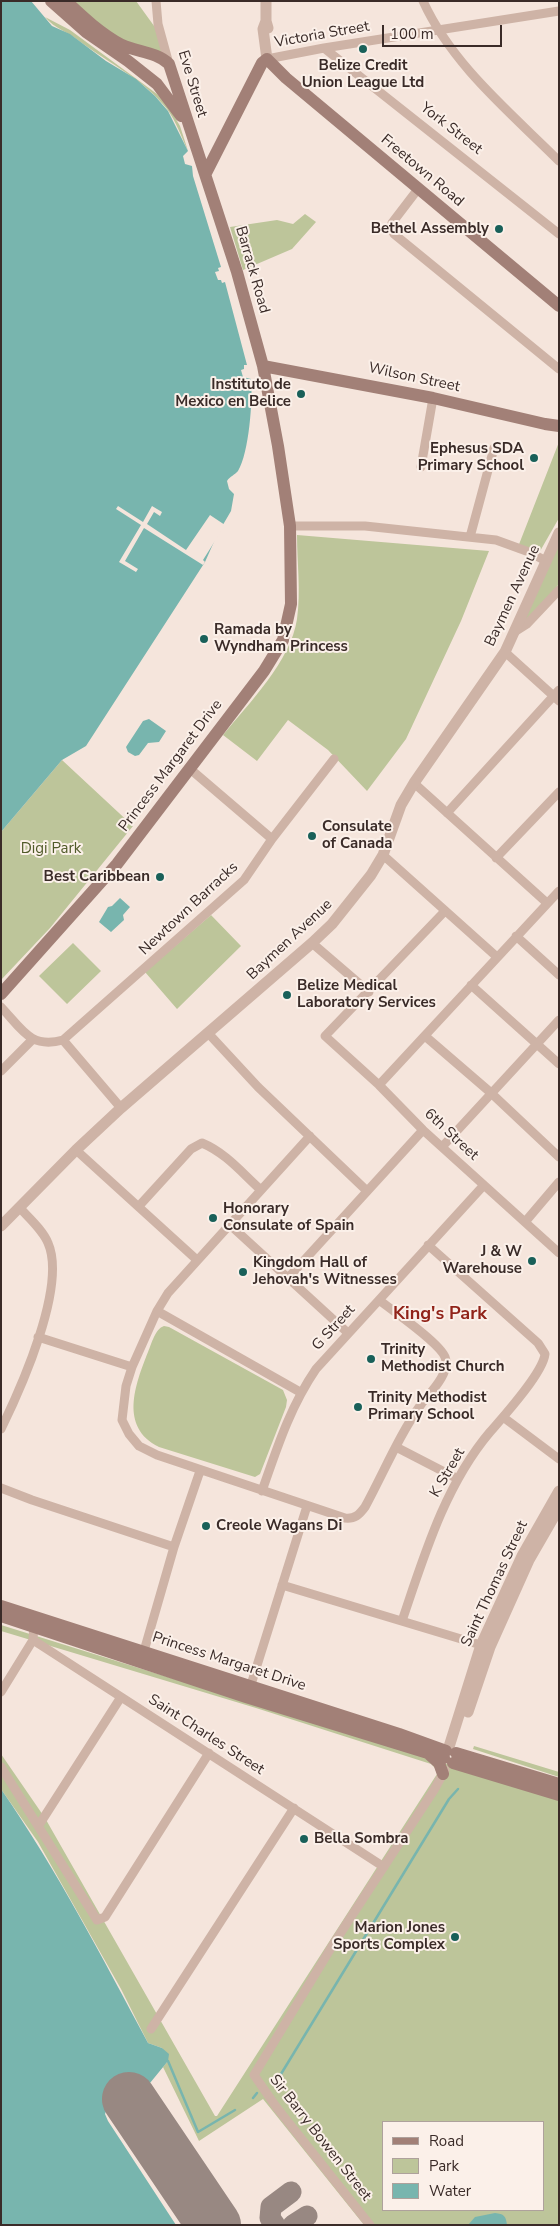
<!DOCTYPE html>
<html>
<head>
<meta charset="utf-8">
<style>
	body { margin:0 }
	#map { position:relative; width:560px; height:2226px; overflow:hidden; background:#f5e5dc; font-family:"Nunito Sans",sans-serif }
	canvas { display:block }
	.frame { position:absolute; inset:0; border:2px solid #3a2b28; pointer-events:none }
	.legend { position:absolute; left:382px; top:2121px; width:162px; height:90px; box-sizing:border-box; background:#fbf0e9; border:1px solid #aea19c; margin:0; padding:6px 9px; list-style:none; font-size:15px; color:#3a2b28 }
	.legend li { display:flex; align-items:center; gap:10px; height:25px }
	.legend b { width:25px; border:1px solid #aea19c }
	.scale { position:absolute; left:382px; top:25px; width:120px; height:22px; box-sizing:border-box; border:2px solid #3a2b28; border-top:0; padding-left:6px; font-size:15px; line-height:18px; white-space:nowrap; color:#3a2b28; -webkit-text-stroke:4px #fbf0e9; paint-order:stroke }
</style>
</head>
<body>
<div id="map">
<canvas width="560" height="2226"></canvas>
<div class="frame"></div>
<ul class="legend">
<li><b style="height:6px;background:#a28077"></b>Road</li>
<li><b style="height:14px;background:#bdc59a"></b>Park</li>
<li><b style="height:14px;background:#78b5ae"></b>Water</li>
</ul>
<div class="scale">100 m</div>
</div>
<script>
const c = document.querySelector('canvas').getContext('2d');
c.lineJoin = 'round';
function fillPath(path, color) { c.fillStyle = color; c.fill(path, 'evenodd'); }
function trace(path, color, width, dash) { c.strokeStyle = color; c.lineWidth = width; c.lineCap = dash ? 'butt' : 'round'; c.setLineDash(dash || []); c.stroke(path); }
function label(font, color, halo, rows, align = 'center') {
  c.font = font + ' "Nunito Sans",sans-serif'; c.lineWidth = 4; c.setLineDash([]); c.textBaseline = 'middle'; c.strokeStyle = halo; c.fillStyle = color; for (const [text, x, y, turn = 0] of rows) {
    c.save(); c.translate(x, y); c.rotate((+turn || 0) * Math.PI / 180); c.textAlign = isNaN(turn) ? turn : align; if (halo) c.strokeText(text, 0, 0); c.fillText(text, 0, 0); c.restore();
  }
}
fillPath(new Path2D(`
	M 70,1 L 136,1 L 157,30 L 163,55 L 125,45 Z
	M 45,17 L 70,30 L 157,94 L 170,109 L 180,126 L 188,151 C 182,138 176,121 167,109 C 144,80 109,63 79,41 C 67,31 55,29 45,17 Z
	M 305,214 L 316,222 L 292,249 L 243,270 L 230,227 L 277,220 L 293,224 Z
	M 559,442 L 559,518 L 539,553 L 516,552 Z
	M 297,535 L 489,551 L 461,621 L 406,739 L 367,791 L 328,750 L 288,720 L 257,761 L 223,735 C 249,703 291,661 297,619 C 301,591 297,563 297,535 Z
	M 559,542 L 559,584 L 524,627 L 522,626 Z
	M 62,760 L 133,826 L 50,928 L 1,980 L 1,832 Z
	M 211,915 L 241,946 L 177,1009 L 145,972 Z
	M 73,943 L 101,971 L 67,1004 L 39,976 Z
	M 164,1326 L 169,1327 L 283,1390 L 287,1400 L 286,1407 L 260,1474 L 255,1477 L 159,1447 C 119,1427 135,1385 148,1352 C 152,1343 155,1329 164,1326 Z
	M 1,1625 L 559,1799 L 559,2225 L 364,2225 L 263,2099 L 199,2141 L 163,2067 L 168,2061 L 162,2048 L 148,2043 L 121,1989 L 38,1842 L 1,1789 L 1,1754 L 45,1818 L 215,2116 L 217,2116 L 437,1774 L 435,1768 L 431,1764 L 256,1708 L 1,1631 ZM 384,2122 L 544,2122 L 544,2210 L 384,2210 Z
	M 474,1746 L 559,1772 L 559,1777 L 473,1749 Z`), '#bdc59a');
fillPath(new Path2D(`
	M 1,1 L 31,1 L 52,26 L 70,34 L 106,61 L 136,79 L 155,96 L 168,111 L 188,151 L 183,156 L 185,164 L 192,166 L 193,176 L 221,267 L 218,268 L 219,271 L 215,272 L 218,280 L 221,280 L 222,283 L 225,282 L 247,365 L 244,365 L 244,369 L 241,370 L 243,377 L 251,379 C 253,400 249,453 238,471 C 235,475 230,476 227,481 L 229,489 L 234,494 L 231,511 L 217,535 L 205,562 L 86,746 L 62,760 L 1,832 Z
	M 149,719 L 166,731 L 159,742 L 148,743 L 139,755 L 135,756 L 128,752 L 126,747 L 143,721 Z
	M 120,898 L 130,907 L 123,915 L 124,920 L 111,932 L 99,922 L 108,907 L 112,906 Z
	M 1,1789 C 57,1870 102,1957 148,2043 L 162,2048 L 169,2054 L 168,2061 L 150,2083 L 137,2082 L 109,2103 L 105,2114 L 108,2121 L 176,2225 L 1,2225 Z
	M 495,2213 C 504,2214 506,2216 507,2225 L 468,2225 L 475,2217 Z`), '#78b5ae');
fillPath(new Path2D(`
	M 118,506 L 143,522 L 152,506 L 162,512 L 160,516 L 154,512 L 147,524 L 186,550 L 210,515 L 225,525 L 203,560 L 205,562 L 203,565 L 144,528 L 125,561 L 138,569 L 136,572 L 119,562 L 141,525 L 116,509 Z`), '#f5e5dc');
trace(new Path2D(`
	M 168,2061 L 198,2132 L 235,2110
	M 281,2074 L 449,1799 L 458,1789
	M 253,2098 L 257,2093`), '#78b5ae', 2.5);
trace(new Path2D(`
	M 275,2225 L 270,2218 L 271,2207 L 291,2192
	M 293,2225 L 307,2216`), '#988882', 21);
trace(new Path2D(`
	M 129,2099 L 214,2225`), '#988882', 54);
trace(new Path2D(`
	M 156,1 L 158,24 L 169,64
	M 423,1 C 452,65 510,112 559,161
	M 324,48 L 559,234
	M 267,59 L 324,48 L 559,11
	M 418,189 L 392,223 L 391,228 L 394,234 L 559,369
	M 421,467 L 433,398
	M 290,526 L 365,526 L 496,540 L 529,552 L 546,561
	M 470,537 L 494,448
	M 516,631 L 527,624 L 559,590
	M 505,652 L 559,701
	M 189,768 L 272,839
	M 414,783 L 547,903
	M 447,813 L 559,690
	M 383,855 L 497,957
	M 496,858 L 559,792
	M 445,911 L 325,1036 L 379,1085 L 423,1130 L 559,1253
	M 516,936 L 559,975
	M 312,943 L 369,992
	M 471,985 L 559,1064
	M 1,1007 C 22,1029 30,1049 63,1040 L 244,880 L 272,839 L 334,759
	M 208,1033 L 258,1087 L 367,1191
	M 425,1036 L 490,1092 L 559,1157
	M 63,1040 L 121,1108
	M 1,1071 L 32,1040
	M 379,1085 L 559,891
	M 310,1136 L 168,1293 L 157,1311 L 132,1367 L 126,1386 L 122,1420 L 129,1434 L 139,1446 L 157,1455 L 345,1518 C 355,1519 359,1515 365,1507 C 384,1472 399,1435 422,1403 C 431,1392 451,1372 445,1357 C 439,1342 393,1311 379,1300
	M 442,1147 L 559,1020
	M 76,1150 L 197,1260
	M 139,1206 L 191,1149 L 202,1143 C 226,1153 242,1173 261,1190
	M 525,1222 L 559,1182
	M 229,1224 L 348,1333
	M 288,1278 L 423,1130
	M 157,1311 L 300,1392
	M 38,1337 L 132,1367
	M 503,1417 L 559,1459
	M 1,1429 C 21,1388 67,1286 48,1243 C 43,1230 28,1217 19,1207
	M 396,1447 L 458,1479
	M 1,1488 L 32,1500 L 174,1547
	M 262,1491 C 277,1448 290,1407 316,1369 L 484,1185
	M 282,1585 L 481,1645
	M 402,1621 C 424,1556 445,1485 490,1432 C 504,1416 543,1373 545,1354 L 538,1343 L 428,1245
	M 34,1622 L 33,1640 L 384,1867
	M 144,1651 L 174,1547 L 200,1471
	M 249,1691 L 307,1506
	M 1,1692 L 33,1640
	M 1,1767 L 97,1920 L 105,1917 L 209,1753
	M 39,1825 L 121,1697
	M 151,2029 L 294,1808
	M 370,2225 L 277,2108 L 254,2075 L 334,1943 L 434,1790 L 445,1770`), '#ceb3a6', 9);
trace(new Path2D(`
	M 266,1 L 266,21 L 268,28
	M 266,21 L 263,29 L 267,59
	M 1,1226 L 76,1150 L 121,1108 L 312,943 L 332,924 L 371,875 L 383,855 L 401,805 L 414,783 L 505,652 L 559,533
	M 468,1712 L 490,1647 L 529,1560 L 559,1508
	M 448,1750 L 481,1645 L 522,1556 L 559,1491`), '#ceb3a6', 11);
trace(new Path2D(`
	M 51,1 L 86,32 L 128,61 L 157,84 L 181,116
	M 206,173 L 262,63 L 267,59 L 286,78 L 559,306
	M 263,366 L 433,398 L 545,424 L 559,426
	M 1,994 L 117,864 L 264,671 L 283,640 L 291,604 L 290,526 L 278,446 L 263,366 L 237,272 L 169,64 C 157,52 137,52 122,45 C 101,34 83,17 66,1
	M 1,1606 L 399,1734 L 446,1751
	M 1,1616 L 246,1697 L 444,1758
	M 456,1753 L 559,1784
	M 430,1755 L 439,1763 L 443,1774
	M 453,1763 L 559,1795`), '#a28077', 12);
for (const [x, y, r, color] of [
	[363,49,5,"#196059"],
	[499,229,5,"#196059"],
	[301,394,5,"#196059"],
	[534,458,5,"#196059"],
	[204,639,5,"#196059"],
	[312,836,5,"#196059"],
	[160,877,5,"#196059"],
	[287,995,5,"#196059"],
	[213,1218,5,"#196059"],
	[532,1261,5,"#196059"],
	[243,1272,5,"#196059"],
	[371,1359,5,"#196059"],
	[358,1407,5,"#196059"],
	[206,1526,5,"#196059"],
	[304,1839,5,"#196059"],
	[455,1937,5,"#196059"]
]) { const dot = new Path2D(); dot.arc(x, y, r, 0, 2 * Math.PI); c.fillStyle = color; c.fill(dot); trace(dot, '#fbf0e9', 2); }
label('15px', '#3a2b28', '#fbf0e9', [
	["Victoria Street",322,35,-10],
	["Eve Street",192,84,73],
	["York Street",451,129,38],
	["Freetown Road",422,171,40],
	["Barrack Road",252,270,74],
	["Wilson Street",414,378,12],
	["Baymen Avenue",513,596,-65],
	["Princess Margaret Drive",171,766,-53],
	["Newtown Barracks",189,909,-43],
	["Baymen Avenue",290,940,-43],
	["6th Street",451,1135,43],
	["G Street",334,1328,-48],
	["K Street",448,1473,-60],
	["Saint Thomas Street",495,1584,-65],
	["Princess Margaret Drive",229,1662,18],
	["Saint Charles Street",206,1735,33],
	["Sir Barry Bowen Street",320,2138,52]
]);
label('bold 15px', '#3a2b28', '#fbf0e9', [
	["Belize Credit",363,66,"center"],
	["Union League Ltd",363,83,"center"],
	["Bethel Assembly",489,229,"right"],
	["Instituto de",291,385,"right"],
	["Mexico en Belice",291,402,"right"],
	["Ephesus SDA",524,449,"right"],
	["Primary School",524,466,"right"],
	["Ramada by",214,630],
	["Wyndham Princess",214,647],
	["Consulate",322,827],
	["of Canada",322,844],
	["Best Caribbean",150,877,"right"],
	["Belize Medical",297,986],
	["Laboratory Services",297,1003],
	["Honorary",223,1209],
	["Consulate of Spain",223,1226],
	["J & W",522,1252,"right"],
	["Warehouse",522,1269,"right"],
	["Kingdom Hall of",253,1263],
	["Jehovah's Witnesses",253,1280],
	["Trinity",381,1350],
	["Methodist Church",381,1367],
	["Trinity Methodist",368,1398],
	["Primary School",368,1415],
	["Creole Wagans Di",216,1526],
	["Bella Sombra",314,1839],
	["Marion Jones",445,1928,"right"],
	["Sports Complex",445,1945,"right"]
], 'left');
label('15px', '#505a29', '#fbf0e9', [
	["Digi Park",51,849]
]);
label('bold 18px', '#912319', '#fbf0e9', [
	["King's Park",440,1315]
]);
</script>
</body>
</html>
